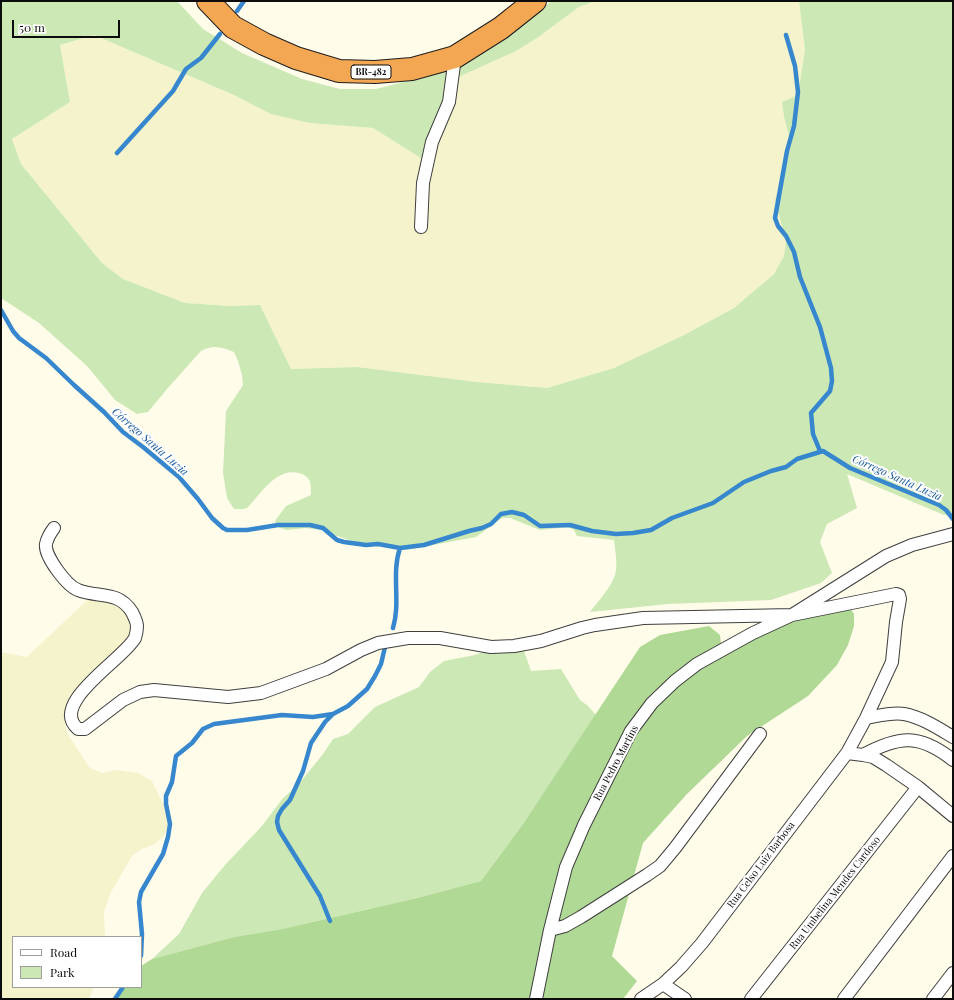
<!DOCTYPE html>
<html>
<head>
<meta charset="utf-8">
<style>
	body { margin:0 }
	#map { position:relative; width:954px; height:1000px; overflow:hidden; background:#fffcea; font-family:"Playfair Display",serif }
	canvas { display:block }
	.frame { position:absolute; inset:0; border:2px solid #0c0c0c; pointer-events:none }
	.legend { position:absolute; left:12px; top:936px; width:130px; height:52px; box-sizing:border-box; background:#fff; border:1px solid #9e9e9e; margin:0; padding:5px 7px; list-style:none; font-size:12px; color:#0c0c0c }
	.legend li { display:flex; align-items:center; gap:8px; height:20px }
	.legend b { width:20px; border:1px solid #9e9e9e }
	.scale { position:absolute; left:12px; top:20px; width:108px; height:18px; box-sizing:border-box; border:2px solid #0c0c0c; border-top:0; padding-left:5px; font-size:12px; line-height:14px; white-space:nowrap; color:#0c0c0c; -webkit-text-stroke:3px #fff; paint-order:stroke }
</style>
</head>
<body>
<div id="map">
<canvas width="954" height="1000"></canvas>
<div class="frame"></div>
<ul class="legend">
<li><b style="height:5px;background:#fff"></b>Road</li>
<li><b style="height:11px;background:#cce8b5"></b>Park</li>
</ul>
<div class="scale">50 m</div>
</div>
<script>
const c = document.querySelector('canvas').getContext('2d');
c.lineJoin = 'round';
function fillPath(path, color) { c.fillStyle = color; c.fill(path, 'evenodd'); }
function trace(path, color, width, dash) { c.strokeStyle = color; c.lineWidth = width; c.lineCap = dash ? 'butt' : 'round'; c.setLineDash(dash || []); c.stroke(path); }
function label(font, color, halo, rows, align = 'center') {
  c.font = font + ' "Playfair Display",serif'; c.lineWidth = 4; c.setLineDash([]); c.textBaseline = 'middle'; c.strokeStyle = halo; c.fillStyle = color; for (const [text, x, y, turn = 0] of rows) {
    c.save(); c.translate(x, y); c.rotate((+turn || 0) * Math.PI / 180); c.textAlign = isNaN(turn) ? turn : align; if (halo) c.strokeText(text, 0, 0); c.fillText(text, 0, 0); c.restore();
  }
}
fillPath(new Path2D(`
	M 596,1 L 799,1 L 805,50 L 798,95 L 782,102 L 784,117 L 789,135 L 789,153 L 783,181 L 775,200 L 786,241 L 784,256 L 774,274 L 734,308 L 684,335 L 614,368 L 547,388 L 477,382 L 357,367 L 291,369 L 260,305 L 230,306 L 185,303 L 123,279 L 102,263 L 21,164 L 12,139 L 70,102 L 60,45 L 94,35 L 235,96 L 310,123 L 373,128 L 424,160 L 452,80 L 516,51 L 537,38 L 579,7 Z
	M 102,595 L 117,601 L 129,614 L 132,628 L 126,640 L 88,679 L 70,700 L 65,723 L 67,733 L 89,767 L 102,773 L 115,770 L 138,773 L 152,781 L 171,820 L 164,836 L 155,844 L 142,849 L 132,856 L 111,892 L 104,912 L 105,937 L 13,937 L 13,987 L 94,987 L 89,999 L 1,999 L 1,652 L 27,657 L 86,601 Z`), '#f4f3cb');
fillPath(new Path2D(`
	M 1,1 L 177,1 L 203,29 L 242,53 L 302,79 L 340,89 L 376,89 L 435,74 L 541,10 L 551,1 L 595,1 L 579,7 L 537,38 L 516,51 L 452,80 L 424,160 L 373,128 L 310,123 L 271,114 L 236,96 L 94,35 L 60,45 L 70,102 L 12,139 L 21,164 L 102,263 L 123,279 L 185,303 L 230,306 L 260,305 L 291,369 L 357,367 L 477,382 L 547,388 L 614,368 L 684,335 L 734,308 L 774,274 L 784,256 L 786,241 L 775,200 L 783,181 L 789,153 L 789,136 L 784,117 L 782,102 L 798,95 L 805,50 L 799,1 L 953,1 L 953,513 L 944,515 L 847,474 L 857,508 L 827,524 L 820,542 L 832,573 L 821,583 L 771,600 L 668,604 L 590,612 C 598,601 611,588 615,575 C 618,564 615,551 614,540 L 577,536 L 574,530 L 568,527 L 540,530 L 510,518 L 502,518 L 476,537 L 406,550 L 354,542 L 321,530 L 306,528 L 287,530 L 277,527 L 275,521 L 286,506 L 311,495 C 311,487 312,478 302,474 C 277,465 262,493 247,508 L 243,509 L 234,509 L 227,498 L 223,473 L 226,411 L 243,385 L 242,375 L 238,361 L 234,352 C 222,347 213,344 201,351 L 167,389 L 148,412 L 137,414 L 115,400 L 87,366 L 39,323 L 1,298 Z
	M 508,648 L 523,648 L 531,671 L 561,669 L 580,700 L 588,706 L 596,715 L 523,824 L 481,881 L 417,898 L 282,929 L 234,937 L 152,959 L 179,934 L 202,893 L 225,865 L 262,826 L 283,798 L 298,785 L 323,754 L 333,739 L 348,734 L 375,707 L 419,687 L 430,672 L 444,661 L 475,655 L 483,652 Z`), '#cce8b5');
fillPath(new Path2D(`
	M 847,603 L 854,614 L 854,626 L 848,645 L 837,665 L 808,696 L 747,736 L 687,794 L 643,843 L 612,956 L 637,981 L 623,999 L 112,999 L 121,987 L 141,987 L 141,966 L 152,959 L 234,937 L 282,929 L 417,898 L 481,881 L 523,824 L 640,647 L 660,635 L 709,626 L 720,635 L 721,644 L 743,639 L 780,628 L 804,616 Z`), '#afd994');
trace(new Path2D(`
	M 237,11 L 244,1
	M 786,35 L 795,66 L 798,92 L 794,126 L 787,151 L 775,218 L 778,226 L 786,236 L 794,252 L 800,277 L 820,327 L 831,368 L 832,381 L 830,391 L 811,413 L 813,434 L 820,451
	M 117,153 L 173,91 L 186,69 L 201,58 L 220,34
	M 1,310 L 13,331 L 19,338 L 46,358 L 74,385 L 104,412 L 123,432 L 143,447 L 179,477 L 198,499 L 212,518 L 223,528 L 227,530 L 247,530 L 278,525 L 310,525 L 323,528 L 337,540 L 344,542 L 366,545 L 378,544 L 400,548 L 424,545 L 469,531 L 482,528 L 491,524 L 501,514 L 512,512 L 524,515 L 540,526 L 570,525 L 592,531 L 616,534 L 633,533 L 651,530 L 672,518 L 713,503 L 744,482 L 771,471 L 786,467 L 797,459 L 823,451 L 850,468 L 939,505 L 946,510 L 953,519
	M 393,628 C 401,602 391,574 400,548
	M 330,921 L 320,896 L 279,830 L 277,822 L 278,816 L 282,809 L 290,800 L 303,771 L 311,743 L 325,722 L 332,715
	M 141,956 L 142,934 L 139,902 L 141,892 L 163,854 L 168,837 L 170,824 L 166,804 L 166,796 L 172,782 L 176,756 L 192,743 L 203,729 L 214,724 L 282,715 L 313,717 L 333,714 L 348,706 L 367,689 L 375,676 L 381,664 L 385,647
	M 115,999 L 123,987`), '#3687cd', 4.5);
const street = new Path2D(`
	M 421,227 L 423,183 L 432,142 L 449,102 L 455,57
	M 54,528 C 51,532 47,539 46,544 C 44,556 67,586 78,590 C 98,598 118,590 132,612 C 134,616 137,622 137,626 C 137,630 136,635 135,638 C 124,659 48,703 78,729 L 85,729 L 123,700 L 140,692 L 154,690 L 228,697 L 261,693 L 326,669 L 361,650 L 378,643 L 408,638 L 440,638 L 491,647 L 514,646 L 541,641 L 582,628 L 595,625 L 643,618 L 792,615 L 896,594 L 899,595 L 900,599 L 896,622 L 892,662 L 866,718 L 847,753 L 702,943 L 681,967 L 663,984 L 641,999
	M 866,718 C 878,716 892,712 904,714 C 921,717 938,728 953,737
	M 847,753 L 863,755 L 873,757 L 886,765 L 918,787 L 953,816
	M 863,755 C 900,735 920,734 953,760
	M 550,930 L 565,926 L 581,917 L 647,875 L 660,866 L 675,848 L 760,734
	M 663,984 L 685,999
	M 536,999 L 550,930 L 566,867 L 584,825 L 631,731 L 652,703 L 675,681 L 697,664 L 753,633 L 792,615 L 886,556 L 912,545 L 953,534
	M 751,999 L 918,787
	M 844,999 L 953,856
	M 933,999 L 953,973`);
const highway = new Path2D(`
	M 208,1 L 233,27 L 264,44 L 296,58 L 339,71 L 375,72 L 412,69 L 455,57 L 501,28 L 535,1`);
trace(street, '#3f3f3f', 14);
trace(highway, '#1d1d1d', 24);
trace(street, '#fff', 12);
trace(highway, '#f4a753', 22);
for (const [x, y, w] of [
	[371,72,40]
]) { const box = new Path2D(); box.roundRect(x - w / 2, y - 7, w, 14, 3); c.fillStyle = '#fff'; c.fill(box); trace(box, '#0c0c0c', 1); }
label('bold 9px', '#0c0c0c', null, [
	["BR-482",371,72]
]);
label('10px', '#0c0c0c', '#fff', [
	["Rua Pedro Martins",616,763,-62],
	["Rua Celso Luiz Barbosa",761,865,-53],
	["Rua Umbelina Mendes Cardoso",835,893,-52]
]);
label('italic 11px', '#16599d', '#fff', [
	["Córrego Santa Luzia",150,442,41],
	["Córrego Santa Luzia",897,478,24]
]);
</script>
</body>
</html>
